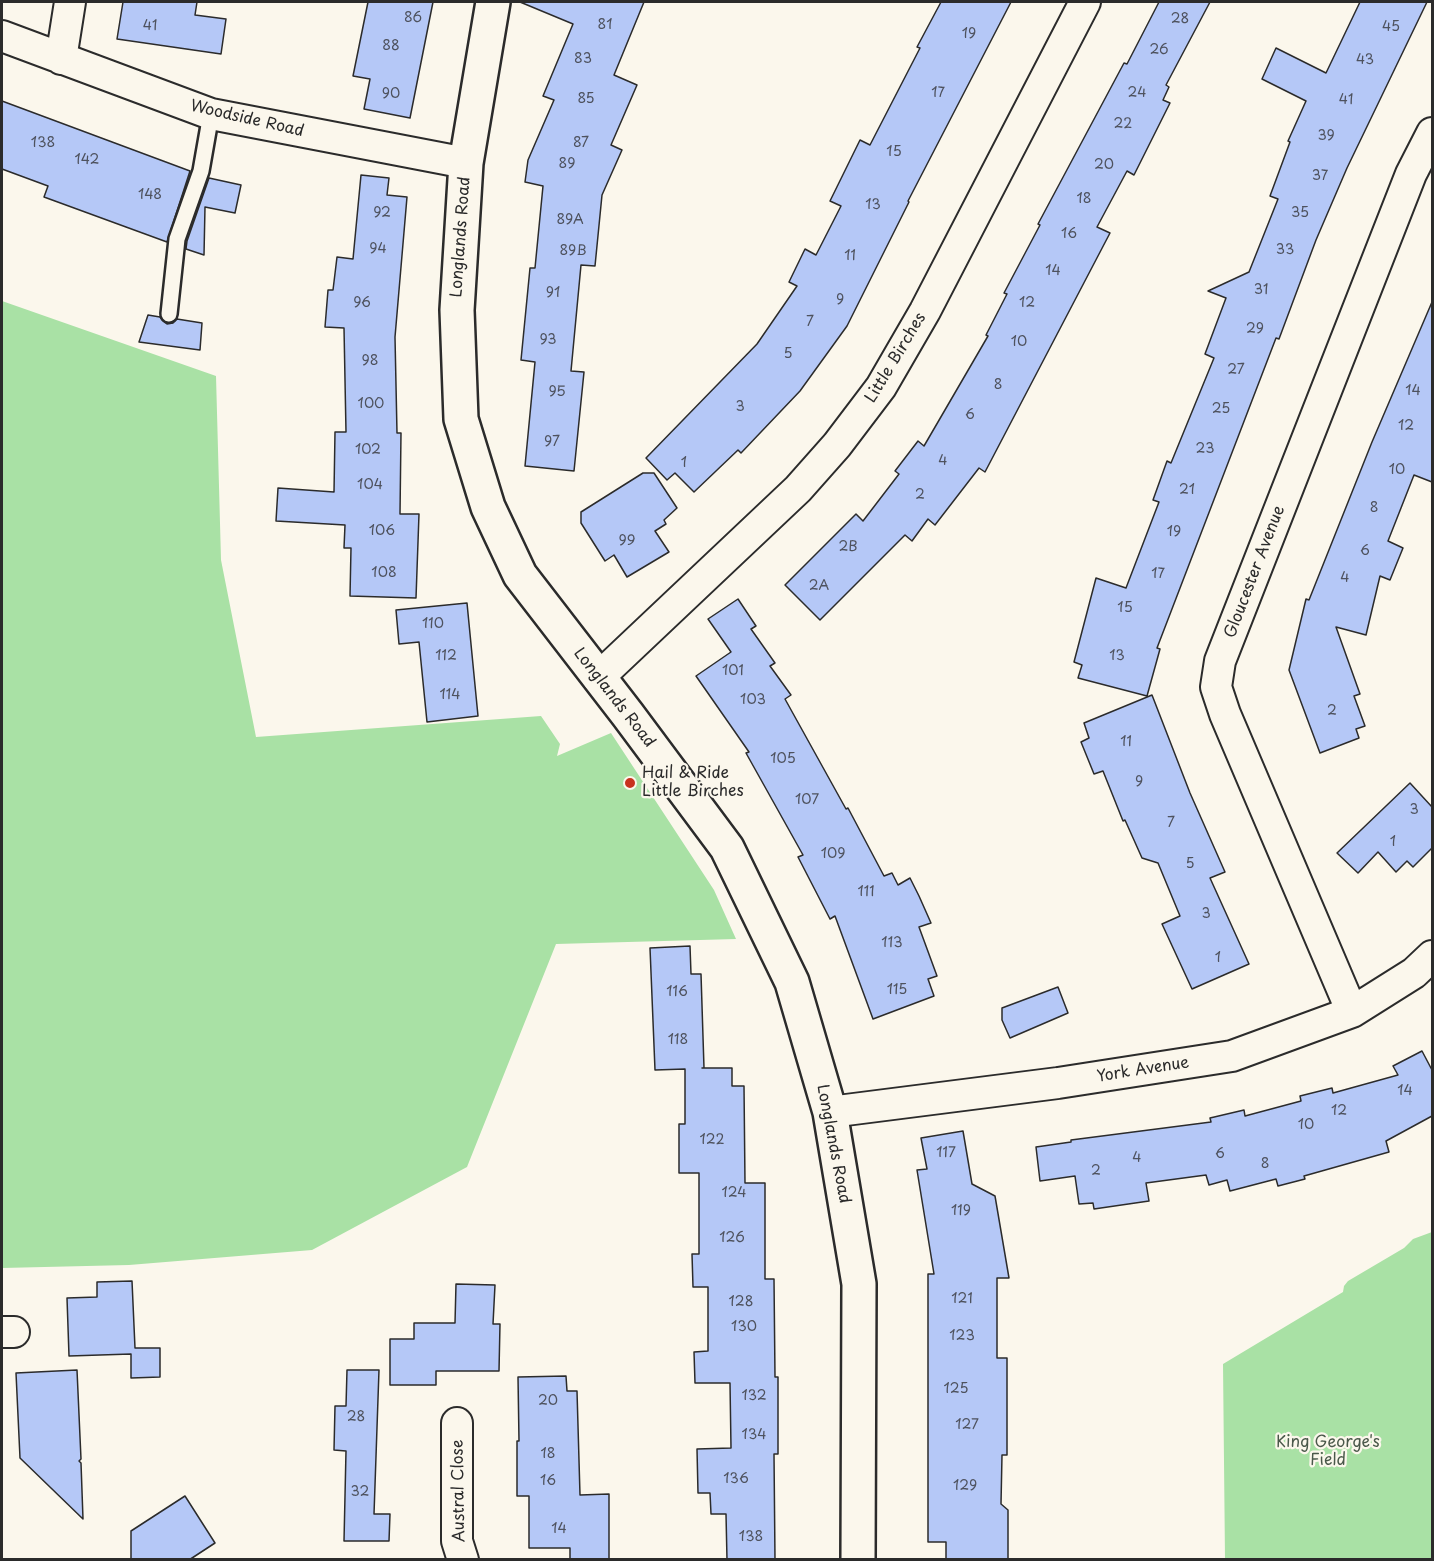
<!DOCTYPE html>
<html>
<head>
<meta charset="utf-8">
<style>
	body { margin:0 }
	#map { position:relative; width:1434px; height:1561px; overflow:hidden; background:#fbf7ec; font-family:"Playpen Sans",sans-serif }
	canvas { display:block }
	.frame { position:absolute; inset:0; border:3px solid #2b2b2b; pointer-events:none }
</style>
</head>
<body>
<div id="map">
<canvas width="1434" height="1561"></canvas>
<div class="frame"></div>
</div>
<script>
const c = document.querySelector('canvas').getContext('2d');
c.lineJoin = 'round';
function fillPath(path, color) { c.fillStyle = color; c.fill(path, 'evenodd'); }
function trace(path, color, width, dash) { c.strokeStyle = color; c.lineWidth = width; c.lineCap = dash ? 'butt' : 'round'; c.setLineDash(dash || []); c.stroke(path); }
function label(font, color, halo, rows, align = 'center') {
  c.font = font + ' "Playpen Sans",sans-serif'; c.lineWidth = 4.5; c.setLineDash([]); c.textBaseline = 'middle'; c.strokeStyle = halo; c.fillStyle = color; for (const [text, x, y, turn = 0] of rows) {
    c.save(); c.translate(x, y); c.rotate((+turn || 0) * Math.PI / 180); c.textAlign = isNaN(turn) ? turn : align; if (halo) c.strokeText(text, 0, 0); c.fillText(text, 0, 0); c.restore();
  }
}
fillPath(new Path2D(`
	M 2,301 L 216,376 L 221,560 L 256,737 L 541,716 L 560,744 L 557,756 L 611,733 L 714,890 L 736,939 L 556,944 L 467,1167 L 312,1250 L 129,1265 L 2,1268 Z
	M 1432,1232 L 1432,1559 L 1225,1559 L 1223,1364 L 1343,1292 L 1344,1286 L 1348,1281 L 1404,1248 L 1413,1239 Z`), '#a9e1a5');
const building = new Path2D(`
	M 123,2 L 197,2 L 195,15 L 226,19 L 221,54 L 117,39 Z
	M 368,2 L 433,2 L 410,118 L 364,109 L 370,79 L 353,76 Z
	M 520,2 L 644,2 L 614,75 L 637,85 L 611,145 L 622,150 L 602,195 L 595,266 L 581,265 L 571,371 L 584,372 L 574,471 L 525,466 L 535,362 L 521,360 L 530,268 L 535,268 L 543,186 L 525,182 L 528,160 L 554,100 L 543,96 L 573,24 Z
	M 941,2 L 1011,2 L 908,201 L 909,202 L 847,326 L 800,391 L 741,453 L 738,450 L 694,492 L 675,473 L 667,480 L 646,458 L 757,344 L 797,286 L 789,282 L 805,249 L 816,255 L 841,206 L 830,201 L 860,140 L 870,145 L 920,48 L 917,47 Z
	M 1159,2 L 1210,2 L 1166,85 L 1169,87 L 1163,100 L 1170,103 L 1134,175 L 1127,171 L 1097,227 L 1110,233 L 985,472 L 979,468 L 935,525 L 928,519 L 912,541 L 905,535 L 820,620 L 785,585 L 856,514 L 863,521 L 899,474 L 895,471 L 918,441 L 924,446 L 988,336 L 986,335 L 1007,294 L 1004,293 L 1040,225 L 1038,224 L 1124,63 L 1127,64 Z
	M 1360,2 L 1427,2 L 1347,168 L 1316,240 L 1279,339 L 1276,338 L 1157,648 L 1160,649 L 1147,696 L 1078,678 L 1082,665 L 1074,662 L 1096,578 L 1126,588 L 1159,502 L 1153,500 L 1167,461 L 1171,463 L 1214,358 L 1205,354 L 1226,298 L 1208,291 L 1249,272 L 1278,199 L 1270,196 L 1290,142 L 1288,141 L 1306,101 L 1262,79 L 1276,48 L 1326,73 Z
	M 2,101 L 190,171 L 167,242 L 44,197 L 48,186 L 2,169 Z
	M 361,175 L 389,178 L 387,195 L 407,197 L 395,337 L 397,433 L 401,433 L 400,514 L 419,514 L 416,598 L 350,596 L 351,548 L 344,548 L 345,525 L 276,521 L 278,488 L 334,492 L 335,432 L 346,432 L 344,328 L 325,327 L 328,290 L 333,290 L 337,257 L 353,259 Z
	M 209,178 L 241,185 L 235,213 L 205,207 L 204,255 L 186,249 L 187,241 Z
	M 1432,302 L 1432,482 L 1414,475 L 1388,541 L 1403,548 L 1390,580 L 1380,576 L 1366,635 L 1336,627 L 1360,694 L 1354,696 L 1365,726 L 1356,729 L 1359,738 L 1320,753 L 1289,670 L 1306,599 L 1309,600 L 1372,442 Z
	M 148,315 L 160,317 L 163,321 L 167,324 L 173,323 L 177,319 L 202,323 L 200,350 L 139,342 Z
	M 643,473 L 654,473 L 677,508 L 664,520 L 666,524 L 655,531 L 669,552 L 627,577 L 614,555 L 605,561 L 581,523 L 581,512 Z
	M 738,599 L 756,626 L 751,629 L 775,663 L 770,666 L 791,695 L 785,699 L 846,809 L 848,808 L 884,876 L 892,873 L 898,885 L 910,878 L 919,896 L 931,923 L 919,927 L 937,976 L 928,979 L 934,996 L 873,1019 L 835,916 L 830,919 L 798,857 L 803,855 L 746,753 L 749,752 L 696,676 L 731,652 L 708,619 Z
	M 467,603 L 478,716 L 427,722 L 419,642 L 399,644 L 396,610 Z
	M 1152,695 L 1190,793 L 1225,872 L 1210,878 L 1249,964 L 1192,989 L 1162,924 L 1180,916 L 1158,863 L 1142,858 L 1125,820 L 1123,821 L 1103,771 L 1094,774 L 1081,742 L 1089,738 L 1084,723 Z
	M 1410,783 L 1432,807 L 1432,848 L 1413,867 L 1407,861 L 1396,872 L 1378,852 L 1358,873 L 1337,853 Z
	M 690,946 L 691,974 L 701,974 L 704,1068 L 702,1068 L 732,1068 L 732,1086 L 744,1086 L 745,1183 L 765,1183 L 765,1279 L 774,1279 L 775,1377 L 778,1377 L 778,1454 L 774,1454 L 775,1560 L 727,1560 L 726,1514 L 711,1514 L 710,1493 L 698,1493 L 697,1449 L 731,1448 L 730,1383 L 695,1383 L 694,1352 L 708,1351 L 708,1287 L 693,1287 L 692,1254 L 699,1254 L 699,1173 L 679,1173 L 679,1124 L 685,1124 L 685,1069 L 655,1070 L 650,948 Z
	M 1058,987 L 1068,1013 L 1010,1038 L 1002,1020 L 1002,1008 Z
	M 1422,1051 L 1432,1070 L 1432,1116 L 1386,1141 L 1389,1152 L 1304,1176 L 1305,1179 L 1278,1186 L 1276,1179 L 1230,1191 L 1227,1180 L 1209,1185 L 1206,1175 L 1146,1183 L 1149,1201 L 1094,1209 L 1093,1203 L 1079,1204 L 1075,1176 L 1040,1181 L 1036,1147 L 1071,1142 L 1071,1140 L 1211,1122 L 1210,1118 L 1244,1110 L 1245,1116 L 1301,1101 L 1300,1096 L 1332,1088 L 1333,1093 L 1398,1075 L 1393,1066 Z
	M 963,1131 L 972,1184 L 995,1196 L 1009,1278 L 997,1278 L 997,1358 L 1007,1358 L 1007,1455 L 1002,1455 L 1001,1504 L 1008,1510 L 1008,1560 L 946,1560 L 946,1542 L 928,1542 L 928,1274 L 934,1274 L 917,1170 L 927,1169 L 921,1138 Z
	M 132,1281 L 135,1348 L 160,1348 L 160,1377 L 131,1378 L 131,1354 L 69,1356 L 67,1298 L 97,1297 L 97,1282 Z
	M 456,1284 L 495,1285 L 493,1324 L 500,1324 L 499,1371 L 436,1371 L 436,1385 L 390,1385 L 390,1339 L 414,1339 L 414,1323 L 455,1323 Z
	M 77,1370 L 81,1459 L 79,1461 L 81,1463 L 83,1519 L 20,1458 L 16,1373 Z
	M 347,1370 L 379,1370 L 374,1514 L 390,1514 L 389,1541 L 344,1541 L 346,1451 L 334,1450 L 335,1406 L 346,1406 Z
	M 566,1376 L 567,1391 L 577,1391 L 580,1495 L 609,1494 L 609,1560 L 570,1560 L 570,1548 L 529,1548 L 529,1496 L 517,1496 L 517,1441 L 519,1441 L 518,1377 Z
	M 185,1496 L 215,1543 L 189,1560 L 131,1560 L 131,1531 Z`);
fillPath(building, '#b5c8f7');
trace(building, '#2b2b2b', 1.5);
const lane = new Path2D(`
	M 169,314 L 177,239 L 201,171 L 211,114`);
const street = new Path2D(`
	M 2,36 L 211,114 L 466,163
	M 61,59 L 70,2
	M 598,678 L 798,489 L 837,445 L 881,387 L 925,311 L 1085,2
	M 1352,1012 L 1225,714 L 1216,687 L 1220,661 L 1411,174 L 1432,133
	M 830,1112 L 1058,1083 L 1232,1056 L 1352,1012 L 1414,973 L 1432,956
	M 2,1332 L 14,1332
	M 457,1423 L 457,1541 L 463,1560`);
const secondary = new Path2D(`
	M 493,2 L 466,163 L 457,310 L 461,419 L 488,507 L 520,575 L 628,715 L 727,848 L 792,982 L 830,1112 L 859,1284 L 858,1560`);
trace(lane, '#2b2b2b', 20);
trace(street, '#2b2b2b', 34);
trace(secondary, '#2b2b2b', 38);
trace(lane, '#fbf7ec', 15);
trace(street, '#fbf7ec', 30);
trace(secondary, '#fbf7ec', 33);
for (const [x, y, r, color] of [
	[630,783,6,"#c8321e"]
]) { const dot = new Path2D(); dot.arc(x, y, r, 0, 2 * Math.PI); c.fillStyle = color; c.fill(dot); trace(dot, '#fbf7ec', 2); }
label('14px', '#4e525e', null, [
	["86",413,18],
	["28",1180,19],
	["81",605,25],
	["41",150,26],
	["45",1391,27],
	["19",969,34],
	["88",391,46],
	["26",1159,50],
	["83",583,59],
	["43",1365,60],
	["17",938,93],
	["24",1137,93],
	["90",391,94],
	["85",586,99],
	["41",1346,100],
	["22",1123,124],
	["39",1326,136],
	["138",43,143],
	["87",581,143],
	["15",894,152],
	["142",87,160],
	["89",567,164],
	["20",1104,165],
	["37",1320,176],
	["148",150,195],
	["18",1084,199],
	["13",873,205],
	["92",382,213],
	["35",1300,213],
	["89A",570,220],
	["16",1069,234],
	["94",378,249],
	["33",1285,250],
	["89B",573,251],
	["11",850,256],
	["14",1053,271],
	["31",1261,290],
	["91",553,293],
	["9",840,300],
	["96",362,303],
	["12",1027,303],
	["7",810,322],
	["29",1255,329],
	["93",548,340],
	["10",1019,342],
	["5",788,354],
	["98",370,361],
	["27",1236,370],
	["8",998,385],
	["14",1413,391],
	["95",557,392],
	["100",371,404],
	["3",740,407],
	["25",1221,409],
	["6",970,415],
	["12",1406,426],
	["97",552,442],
	["23",1205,449],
	["102",368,450],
	["4",943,461],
	["1",684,463],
	["10",1397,470],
	["104",370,485],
	["21",1187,490],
	["2",920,495],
	["8",1374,508],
	["106",382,531],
	["19",1174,532],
	["99",627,541],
	["2B",848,547],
	["6",1365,551],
	["108",384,573],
	["17",1158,574],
	["4",1345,578],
	["2A",819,586],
	["15",1125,608],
	["110",433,624],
	["112",446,656],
	["13",1117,656],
	["101",733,671],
	["114",450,695],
	["103",753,700],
	["2",1332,711],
	["11",1126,742],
	["105",783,759],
	["9",1139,782],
	["107",807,800],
	["3",1414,810],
	["7",1171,823],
	["1",1393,842],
	["109",833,854],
	["5",1190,864],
	["111",866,892],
	["3",1206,914],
	["113",892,943],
	["1",1218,958],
	["115",897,990],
	["116",677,992],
	["118",678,1040],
	["14",1405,1091],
	["12",1339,1111],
	["10",1306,1125],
	["122",712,1140],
	["117",946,1153],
	["6",1220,1154],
	["4",1137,1158],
	["8",1265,1164],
	["2",1096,1171],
	["124",734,1193],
	["119",961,1211],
	["126",732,1238],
	["121",962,1299],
	["128",741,1302],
	["130",744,1327],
	["123",962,1336],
	["125",956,1389],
	["132",754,1396],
	["20",548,1401],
	["28",356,1417],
	["127",967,1425],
	["134",754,1435],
	["18",548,1454],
	["136",736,1479],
	["16",548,1481],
	["129",965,1486],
	["32",360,1492],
	["14",559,1529],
	["138",751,1537]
]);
label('16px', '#2b2b2b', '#fbf7ec', [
	["Woodside Road",247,119,13],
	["Longlands Road",461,237,-86],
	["Little Birches",896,358,-59],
	["Gloucester Avenue",1255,572,-69],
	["Longlands Road",614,698,52],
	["York Avenue",1143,1070,-9],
	["Longlands Road",833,1144,79],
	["Austral Close",459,1491,-91]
]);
label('16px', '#2b2b2b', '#fbf7ec', [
	["Hail & Ride",642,774],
	["Little Birches",642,792]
], 'left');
label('16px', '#4a584a', '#fbf7ec', [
	["King George's",1328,1443],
	["Field",1328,1461]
]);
</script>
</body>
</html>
